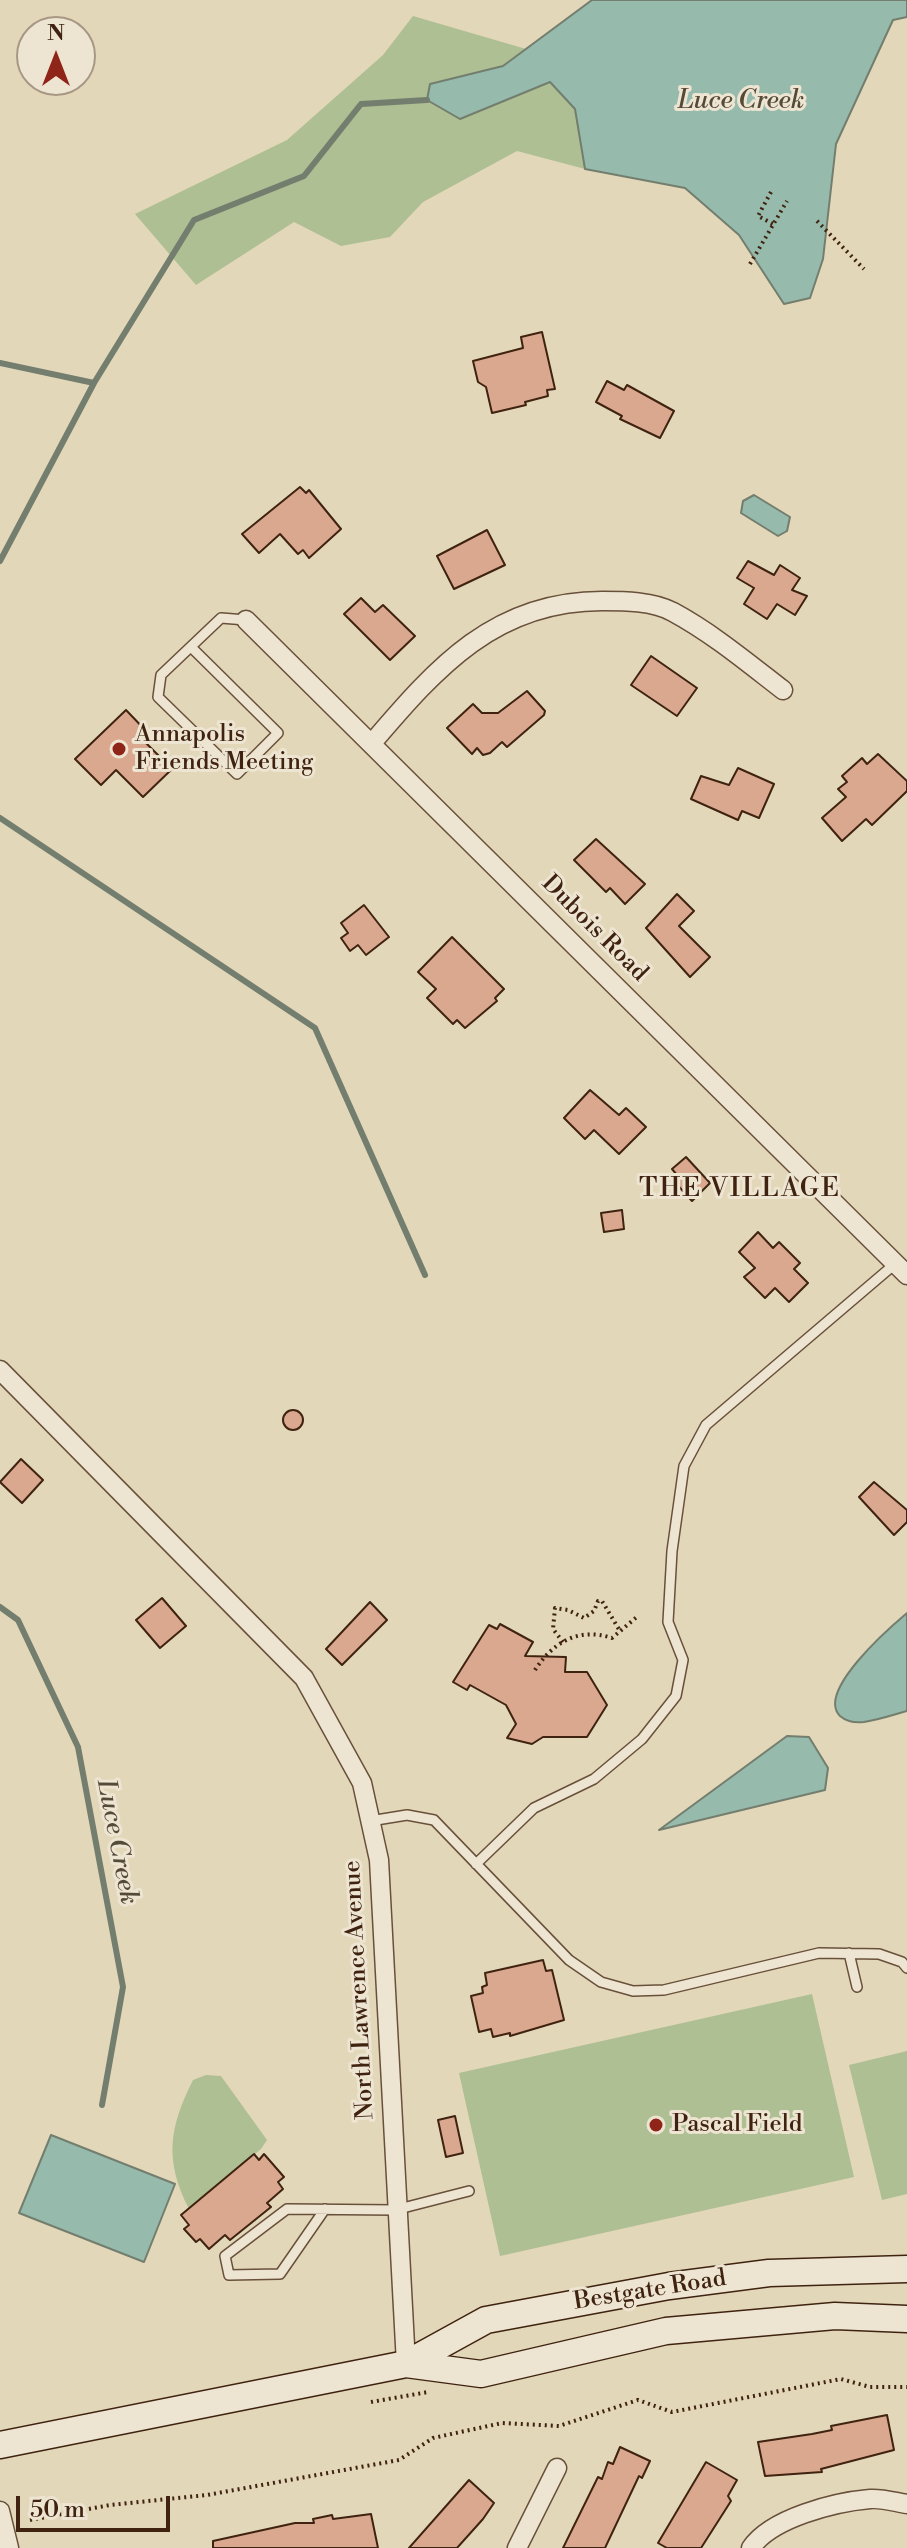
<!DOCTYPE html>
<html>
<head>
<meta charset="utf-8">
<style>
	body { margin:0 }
	#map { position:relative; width:907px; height:2548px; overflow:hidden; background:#e3d7b9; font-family:"Libre Bodoni",serif }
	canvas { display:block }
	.north { position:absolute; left:16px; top:16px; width:80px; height:80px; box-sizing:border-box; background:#ede5d2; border:2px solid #a79784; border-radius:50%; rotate:0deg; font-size:22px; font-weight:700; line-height:32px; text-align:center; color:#3f2310 }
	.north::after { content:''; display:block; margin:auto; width:28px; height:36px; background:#8f2418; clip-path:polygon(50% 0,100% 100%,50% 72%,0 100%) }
	.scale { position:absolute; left:16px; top:2496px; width:154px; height:36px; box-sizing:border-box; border:4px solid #3f2310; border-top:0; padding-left:10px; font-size:24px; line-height:28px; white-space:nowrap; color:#3f2310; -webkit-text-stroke:6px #ede5d2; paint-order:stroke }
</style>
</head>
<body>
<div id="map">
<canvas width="907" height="2548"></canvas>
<div class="north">N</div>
<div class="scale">50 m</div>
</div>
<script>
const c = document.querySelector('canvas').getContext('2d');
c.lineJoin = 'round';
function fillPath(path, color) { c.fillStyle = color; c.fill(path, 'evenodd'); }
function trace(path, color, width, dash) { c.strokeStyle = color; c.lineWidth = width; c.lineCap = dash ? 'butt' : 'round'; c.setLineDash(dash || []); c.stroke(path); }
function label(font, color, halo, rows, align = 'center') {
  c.font = font + ' "Libre Bodoni",serif'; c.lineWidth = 6; c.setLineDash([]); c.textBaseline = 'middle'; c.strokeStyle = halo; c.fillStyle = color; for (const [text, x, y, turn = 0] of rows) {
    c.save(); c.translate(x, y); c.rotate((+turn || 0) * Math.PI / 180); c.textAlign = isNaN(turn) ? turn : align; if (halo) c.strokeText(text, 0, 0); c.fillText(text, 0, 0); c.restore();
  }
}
fillPath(new Path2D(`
	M 413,16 L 526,49 L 503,66 L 430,84 L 460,119 L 550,82 L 575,109 L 585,169 L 517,151 L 423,202 L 390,237 L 341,246 L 294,222 L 196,285 L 135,214 L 287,140 L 383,55 Z
	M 812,1994 L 854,2177 L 500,2256 L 459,2073 Z
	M 907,2051 L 907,2194 L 882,2200 L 849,2065 Z
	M 206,2075 L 221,2076 L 267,2140 L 261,2149 L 189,2209 C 164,2160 169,2128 193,2080 Z`), '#aebf93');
const water = new Path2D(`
	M 592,0 L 907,0 L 907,17 L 893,20 L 836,144 L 823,259 L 810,298 L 784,304 L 739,235 L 685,188 L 585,169 L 575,109 L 550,82 L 460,119 L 427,100 L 430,84 L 503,66 Z
	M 754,495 L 790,517 L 787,531 L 778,536 L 741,513 L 743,501 Z
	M 907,1613 L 907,1711 C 893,1715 878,1720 864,1722 C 855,1723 847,1722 840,1716 C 816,1692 888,1629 907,1613 Z
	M 787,1736 L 809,1737 L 828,1768 L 825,1790 L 659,1830 Z
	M 51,2135 L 175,2184 L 144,2262 L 19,2213 Z`);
fillPath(water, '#96baac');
trace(water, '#737e6e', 2);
trace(new Path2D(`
	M 0,363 L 94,383
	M 0,561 L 94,383 L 194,220 L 304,176 L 361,104 L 427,100
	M 0,818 L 315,1028 L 425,1275
	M 0,1607 L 18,1620 L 78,1747 L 123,1987 L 102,2105`), '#737e6e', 6);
const building = new Path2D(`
	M 542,332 L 555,389 L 547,390 L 548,396 L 525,402 L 526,405 L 492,413 L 486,387 L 478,382 L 473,361 L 523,348 L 521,337 Z
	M 607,381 L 624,390 L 627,385 L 674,411 L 660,438 L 620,419 L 622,416 L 596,402 Z
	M 300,487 L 306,493 L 309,490 L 341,529 L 309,558 L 303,550 L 298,554 L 280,534 L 259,553 L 242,534 Z
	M 487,530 L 505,565 L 454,589 L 437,556 Z
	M 748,561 L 774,575 L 780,565 L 800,578 L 792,590 L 807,596 L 795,615 L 777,604 L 767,619 L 744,604 L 754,588 L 737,578 Z
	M 361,598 L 375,612 L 383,605 L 415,636 L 390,660 L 344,614 Z
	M 651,656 L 697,688 L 677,716 L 631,685 Z
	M 527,691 L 545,711 L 544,715 L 507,747 L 502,742 L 490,753 L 483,755 L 477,748 L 472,754 L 447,728 L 473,704 L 482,713 L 498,713 Z
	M 126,710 L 149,734 L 143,740 L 172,769 L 143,797 L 116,770 L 101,785 L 75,759 Z
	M 878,754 L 907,781 L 907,791 L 872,825 L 866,819 L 842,841 L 822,818 L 846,797 L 838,789 L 847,782 L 842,776 L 862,758 L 867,764 Z
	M 738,768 L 774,784 L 759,818 L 742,811 L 738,820 L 691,799 L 701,776 L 729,785 Z
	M 596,839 L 645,884 L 625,904 L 610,888 L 606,892 L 574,860 Z
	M 677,894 L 694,911 L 679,926 L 710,957 L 690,977 L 646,928 Z
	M 364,905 L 389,937 L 366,955 L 358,945 L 350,951 L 341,938 L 348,933 L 341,923 Z
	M 452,937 L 504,989 L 495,998 L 497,1001 L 465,1028 L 457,1020 L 453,1024 L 427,998 L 436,989 L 418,972 Z
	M 590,1090 L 619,1115 L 626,1108 L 646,1127 L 619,1154 L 594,1130 L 585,1139 L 564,1118 Z
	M 686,1157 L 710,1183 L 692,1201 L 672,1179 L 677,1175 L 672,1169 Z
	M 622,1210 L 624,1229 L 604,1232 L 601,1213 Z
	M 758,1232 L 773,1248 L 779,1242 L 800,1263 L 794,1269 L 808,1283 L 789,1302 L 775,1288 L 765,1298 L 744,1277 L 755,1268 L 739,1252 Z
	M283 1420a10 10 0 1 1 20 0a10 10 0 1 1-20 0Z
	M 21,1459 L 43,1480 L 22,1503 L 0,1482 Z
	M 874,1482 L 907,1510 L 907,1522 L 894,1535 L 859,1497 Z
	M 162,1598 L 186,1626 L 160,1648 L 136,1620 Z
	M 370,1602 L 387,1620 L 342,1665 L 326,1649 Z
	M 500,1624 L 533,1642 L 525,1656 L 566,1657 L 565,1672 L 587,1672 L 607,1705 L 587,1737 L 543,1737 L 532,1744 L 507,1738 L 516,1724 L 506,1705 L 470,1685 L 467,1690 L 453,1682 L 489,1625 L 497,1629 Z
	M 543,1960 L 546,1971 L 552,1970 L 564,2020 L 510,2036 L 510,2033 L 493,2037 L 491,2029 L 479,2032 L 471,1996 L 483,1993 L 482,1987 L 487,1985 L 485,1973 Z
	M 455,2116 L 463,2153 L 446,2157 L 438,2120 Z
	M 254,2154 L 259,2160 L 264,2154 L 284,2177 L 278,2182 L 283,2189 L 267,2203 L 271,2207 L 230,2240 L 225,2235 L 209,2249 L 200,2239 L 196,2242 L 184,2229 L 189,2225 L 181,2215 Z
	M 887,2415 L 894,2450 L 821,2469 L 822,2472 L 765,2476 L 758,2442 L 812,2434 L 832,2430 L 831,2426 Z
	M 620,2447 L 650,2461 L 642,2478 L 639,2476 L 605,2548 L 563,2548 L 598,2477 L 602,2479 L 608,2462 L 613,2464 Z
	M 706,2462 L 737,2480 L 728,2496 L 731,2501 L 701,2548 L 667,2548 L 658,2543 Z
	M 469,2480 L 494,2503 L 483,2519 L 457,2548 L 409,2548 Z
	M 371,2514 L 378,2548 L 213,2548 L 213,2541 L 295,2523 L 314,2523 L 313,2519 L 332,2515 L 333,2519 Z`);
fillPath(building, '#daa88f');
trace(building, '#3f2310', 2);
const service = new Path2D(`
	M 191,647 L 278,733 L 237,774 L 158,697 L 161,675 L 221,618 L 246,620
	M 370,1821 L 407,1815 L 434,1820 L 569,1960 L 601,1982 L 633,1991 L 664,1990 L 819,1953 L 879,1954 L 902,1962 L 907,1968
	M 476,1864 L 534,1808 L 594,1779 L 642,1739 L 676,1696 L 683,1660 L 668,1622 L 672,1551 L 684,1466 L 706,1425 L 896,1263
	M 849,1953 L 857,1987
	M 325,2209 L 280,2274 L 229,2275 L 225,2256 L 287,2209 L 395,2210 L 469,2191`);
const minor = new Path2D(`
	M 246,620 L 907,1275
	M 373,742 C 437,667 495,601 602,601 C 624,601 653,601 673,612 C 712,633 748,663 783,690
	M 0,1370 L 304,1678 L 362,1783 L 379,1860 L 406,2364
	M 0,2511 L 9,2548
	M 517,2548 L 557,2468
	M 751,2548 C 771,2518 835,2502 870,2499 C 882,2498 895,2502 907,2504`);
const secondary = new Path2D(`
	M 406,2364 L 481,2374 L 666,2331 L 835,2316 L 907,2319
	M 0,2445 L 406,2364 L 486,2320 L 669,2286 L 769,2273 L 907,2269`);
trace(service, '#68503a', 12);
trace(minor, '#68503a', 21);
trace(secondary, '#3f2310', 29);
trace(new Path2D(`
	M 771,192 L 758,216 L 773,224
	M 817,221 L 864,269
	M 750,264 L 787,201
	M 563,1642 L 553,1629 L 555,1608 L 568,1610 L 584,1618 L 594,1611 L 598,1601 L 602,1601 L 620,1631
	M 535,1670 C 553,1642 579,1627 612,1638 L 638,1616
	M 371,2402 L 428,2392
	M 30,2520 L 110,2505 L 207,2495 L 399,2460 L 433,2438 L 502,2423 L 559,2426 L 638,2400 L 672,2412 L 841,2379 L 870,2387 L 907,2387`), '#3f2310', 4, [2, 4]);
trace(service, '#ede5d2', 9);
trace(minor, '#ede5d2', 18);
trace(secondary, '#ede5d2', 26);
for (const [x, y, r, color] of [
	[119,749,8,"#8f2418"],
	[656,2125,8,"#8f2418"]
]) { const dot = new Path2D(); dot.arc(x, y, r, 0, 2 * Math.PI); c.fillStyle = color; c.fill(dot); trace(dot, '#ede5d2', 3); }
label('24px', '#3f2310', '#ede5d2', [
	["Annapolis",135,735],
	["Friends Meeting",135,763],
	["Pascal Field",672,2125]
], 'left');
label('24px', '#3f2310', '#ede5d2', [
	["Dubois Road",594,929,45],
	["North Lawrence Avenue",360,1990,-93],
	["Bestgate Road",650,2291,-9]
]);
label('italic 26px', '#554937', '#ede5d2', [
	["Luce Creek",741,102],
	["Luce Creek",116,1842,79]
]);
c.letterSpacing = '2px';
label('26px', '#3f2310', '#ede5d2', [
	["THE VILLAGE",740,1190]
]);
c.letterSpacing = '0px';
</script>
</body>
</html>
